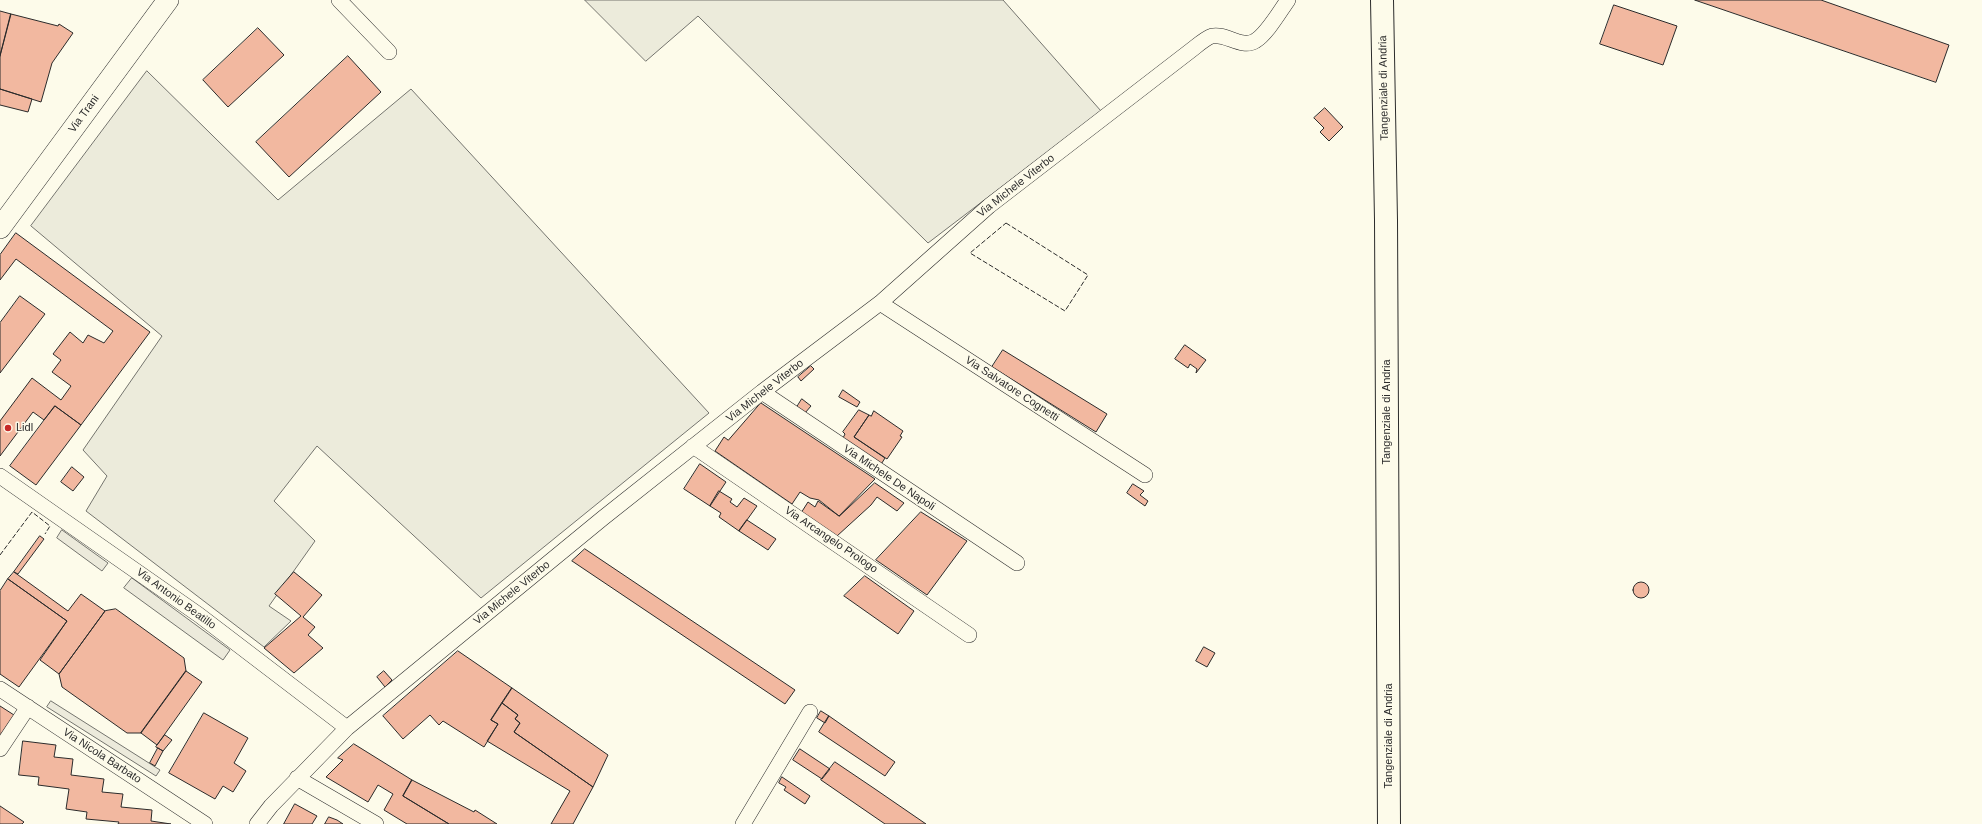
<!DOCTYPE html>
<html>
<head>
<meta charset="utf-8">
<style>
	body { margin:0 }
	canvas { display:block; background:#fdfbea }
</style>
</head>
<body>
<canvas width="1982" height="824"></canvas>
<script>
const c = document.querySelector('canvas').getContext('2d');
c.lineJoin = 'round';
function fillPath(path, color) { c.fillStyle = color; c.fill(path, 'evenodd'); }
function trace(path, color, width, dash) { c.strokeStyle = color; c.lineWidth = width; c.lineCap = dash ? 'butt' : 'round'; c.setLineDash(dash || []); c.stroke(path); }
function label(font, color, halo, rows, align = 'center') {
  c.font = font + ' Arial,sans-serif'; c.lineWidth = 3; c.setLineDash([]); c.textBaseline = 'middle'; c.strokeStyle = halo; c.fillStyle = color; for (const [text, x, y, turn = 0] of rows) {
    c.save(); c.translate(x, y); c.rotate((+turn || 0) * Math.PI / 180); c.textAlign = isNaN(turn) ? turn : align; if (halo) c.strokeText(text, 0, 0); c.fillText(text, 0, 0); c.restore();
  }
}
const green = new Path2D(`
	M 585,0 L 1003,0 L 1101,111 L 928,243 L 698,16 L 646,61 Z
	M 147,71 L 278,200 L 411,89 L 709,413 L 481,598 L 317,446 L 274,501 L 315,541 L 269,606 L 291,621 L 264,647 L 86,511 L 107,476 L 83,450 L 162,336 L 31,226 Z`);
fillPath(green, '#ecebdb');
trace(green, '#74746e', 1);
const parking = new Path2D(`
	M 62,530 L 108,563 L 102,571 L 57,538 Z
	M 132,578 L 230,650 L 223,660 L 124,588 Z
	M 51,701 L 160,770 L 156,776 L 47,707 Z`);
fillPath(parking, '#eceadb');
trace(parking, '#74746e', 1);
const building = new Path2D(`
	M 1695,0 L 1821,0 L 1949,45 L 1936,82 Z
	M 1614,5 L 1677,26 L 1663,65 L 1600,44 Z
	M 0,11 L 11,14 L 0,56 Z
	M 11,14 L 58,26 L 59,24 L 73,33 L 52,63 L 41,102 L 0,89 L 0,56 Z
	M 258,28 L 284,55 L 228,107 L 203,80 Z
	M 348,56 L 381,92 L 289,177 L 256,142 Z
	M 0,89 L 32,99 L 28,112 L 0,105 Z
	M 1325,108 L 1343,127 L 1329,141 L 1320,132 L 1324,128 L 1314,118 Z
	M 16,233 L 150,332 L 81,425 L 55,406 L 44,420 L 33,412 L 0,456 L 0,421 L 32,378 L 61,400 L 71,386 L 52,372 L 61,360 L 53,354 L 70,332 L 83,343 L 88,335 L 104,343 L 113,331 L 16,259 L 0,280 L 0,255 Z
	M 20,296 L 45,314 L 0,373 L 0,323 Z
	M 1185,345 L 1206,360 L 1196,373 L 1197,369 L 1190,364 L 1188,368 L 1175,359 Z
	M 1003,350 L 1107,414 L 1096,432 L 992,367 Z
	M 811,366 L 814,369 L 801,381 L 798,377 Z
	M 843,390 L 860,402 L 857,407 L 839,397 Z
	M 802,399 L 811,406 L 805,413 L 797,407 Z
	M 761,403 L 875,479 L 839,516 L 819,500 L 810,498 L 800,492 L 792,504 L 715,451 L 724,437 L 728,440 Z
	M 55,406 L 81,425 L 36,485 L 10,466 Z
	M 859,410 L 869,415 L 854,437 L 885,458 L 880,466 L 843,438 L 845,434 L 843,432 Z
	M 874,411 L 903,431 L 900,436 L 902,437 L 887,459 L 854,437 L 869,415 L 871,416 Z
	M 700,464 L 726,482 L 710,506 L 684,489 Z
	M 72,467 L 84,477 L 73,491 L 61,482 Z
	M 875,483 L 904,503 L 897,511 L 877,497 L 871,505 L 837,536 L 801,513 L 808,502 L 815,507 L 818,501 L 839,516 Z
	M 1133,484 L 1144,491 L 1140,495 L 1148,501 L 1145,506 L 1127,493 Z
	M 719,491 L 732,499 L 730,502 L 737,507 L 744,498 L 757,506 L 739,531 L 719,517 L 721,513 L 710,506 Z
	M 921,512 L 967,541 L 927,595 L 876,560 Z
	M 747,520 L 776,539 L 768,550 L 739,531 Z
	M 40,536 L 44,539 L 18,574 L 14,572 Z
	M 585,549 L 795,690 L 785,704 L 572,561 Z
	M 14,572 L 68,611 L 81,594 L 105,611 L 59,674 L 40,660 L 67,621 L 8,579 Z
	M 294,572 L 322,595 L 303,617 L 315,627 L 308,635 L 323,648 L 294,673 L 264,648 L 301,616 L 275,594 Z
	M 865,576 L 914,611 L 898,634 L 844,596 Z
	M 8,579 L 67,621 L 19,687 L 0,674 L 0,591 Z
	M1633 590a8 8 0 1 1 16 0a8 8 0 1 1-16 0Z
	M 116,609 L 184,658 L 186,671 L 141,733 L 127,733 L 62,687 L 59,674 L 105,611 Z
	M 1204,647 L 1215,653 L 1207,667 L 1196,661 Z
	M 458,651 L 512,688 L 491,720 L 498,724 L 484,747 L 443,721 L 439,725 L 430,715 L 403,739 L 383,716 Z
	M 186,671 L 202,682 L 157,745 L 141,733 Z
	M 384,671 L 392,680 L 385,687 L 377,677 Z
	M 512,688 L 608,755 L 593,787 L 514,732 L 520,723 L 515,719 L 518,715 L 502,703 Z
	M 502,703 L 518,715 L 515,719 L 520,723 L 514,732 L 593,787 L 573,824 L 551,824 L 570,791 L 487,741 L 498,724 L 491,720 Z
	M 0,706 L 14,715 L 0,736 Z
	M 821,711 L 829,716 L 825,723 L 817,718 Z
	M 204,713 L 248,738 L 234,763 L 246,771 L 233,792 L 223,786 L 215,799 L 169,773 Z
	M 829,716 L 895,762 L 885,776 L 819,732 Z
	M 165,735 L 172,740 L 163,751 L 156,747 Z
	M 23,741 L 56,745 L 54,757 L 73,759 L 71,775 L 104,779 L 102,792 L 123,794 L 121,807 L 152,810 L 151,821 L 171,824 L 118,824 L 119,822 L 86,819 L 87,812 L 66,809 L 69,789 L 38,785 L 39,777 L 19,775 Z
	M 354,744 L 412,780 L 403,796 L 449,824 L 407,824 L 384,810 L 393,794 L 378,785 L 368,802 L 326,777 L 343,760 L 338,758 Z
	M 158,748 L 163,751 L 155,766 L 150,763 Z
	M 800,749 L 830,769 L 822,779 L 793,760 Z
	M 835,762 L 875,789 L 926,824 L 885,824 L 821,780 Z
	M 782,777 L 810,796 L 805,804 L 784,790 L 786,787 L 779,783 Z
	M 412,780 L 474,812 L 475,810 L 497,824 L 449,824 L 403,796 Z
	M 295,804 L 317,816 L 312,824 L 284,824 Z
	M 0,806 L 24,822 L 22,824 L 0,824 Z
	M 329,817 L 337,820 L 343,824 L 325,824 Z`);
fillPath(building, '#f2b8a0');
trace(building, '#2b2b2b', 1);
const street = new Path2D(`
	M 339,0 L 389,52
	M 880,303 L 1145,475
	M 762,392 L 1017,563
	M 693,446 L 969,635
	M 0,476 L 199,615 L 347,728
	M 0,689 L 205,824
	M 0,749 L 28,707
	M 297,778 L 376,824
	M 257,824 L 271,806 L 347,728 L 603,518 L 762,392 L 880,303 L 989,206 L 1194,48 C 1199,44 1206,38 1212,36 C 1226,33 1242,49 1255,41 C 1267,34 1280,11 1288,0
	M 743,824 L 810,712`);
const secondary = new Path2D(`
	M 0,228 L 168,0`);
const primary = new Path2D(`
	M 1382,0 L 1386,220 L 1389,824`);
trace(street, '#2b2b2b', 16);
trace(secondary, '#2b2b2b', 22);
trace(primary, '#2b2b2b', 24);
trace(street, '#fdfbea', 15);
trace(secondary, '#fdfbea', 21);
trace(primary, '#fdfbea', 22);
trace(new Path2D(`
	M 1006,223 L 1088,275 L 1065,311 L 970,253 Z
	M 0,555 L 32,512 L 50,526 L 45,534`), '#2b2b2b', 1, [5, 2]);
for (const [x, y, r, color] of [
	[8,428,4,"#c62828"]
]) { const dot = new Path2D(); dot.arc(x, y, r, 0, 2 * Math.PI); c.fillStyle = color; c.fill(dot); trace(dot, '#fdfbea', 1.5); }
label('11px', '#2b2b2b', '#fdfbea', [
	["Tangenziale di Andria",1384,88,-91],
	["Via Trani",84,114,-54],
	["Via Michele Viterbo",1016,186,-38],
	["Via Salvatore Cognetti",1012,389,33],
	["Via Michele Viterbo",765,391,-38],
	["Tangenziale di Andria",1387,412,-90],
	["Via Michele De Napoli",889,478,34],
	["Via Arcangelo Prologo",831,540,34],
	["Via Michele Viterbo",512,593,-39],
	["Via Antonio Beatillo",176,599,36],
	["Tangenziale di Andria",1389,736,-90],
	["Via Nicola Barbato",102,756,33]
]);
label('11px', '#2b2b2b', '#fdfbea', [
	["Lidl",16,428]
], 'left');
</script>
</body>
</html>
